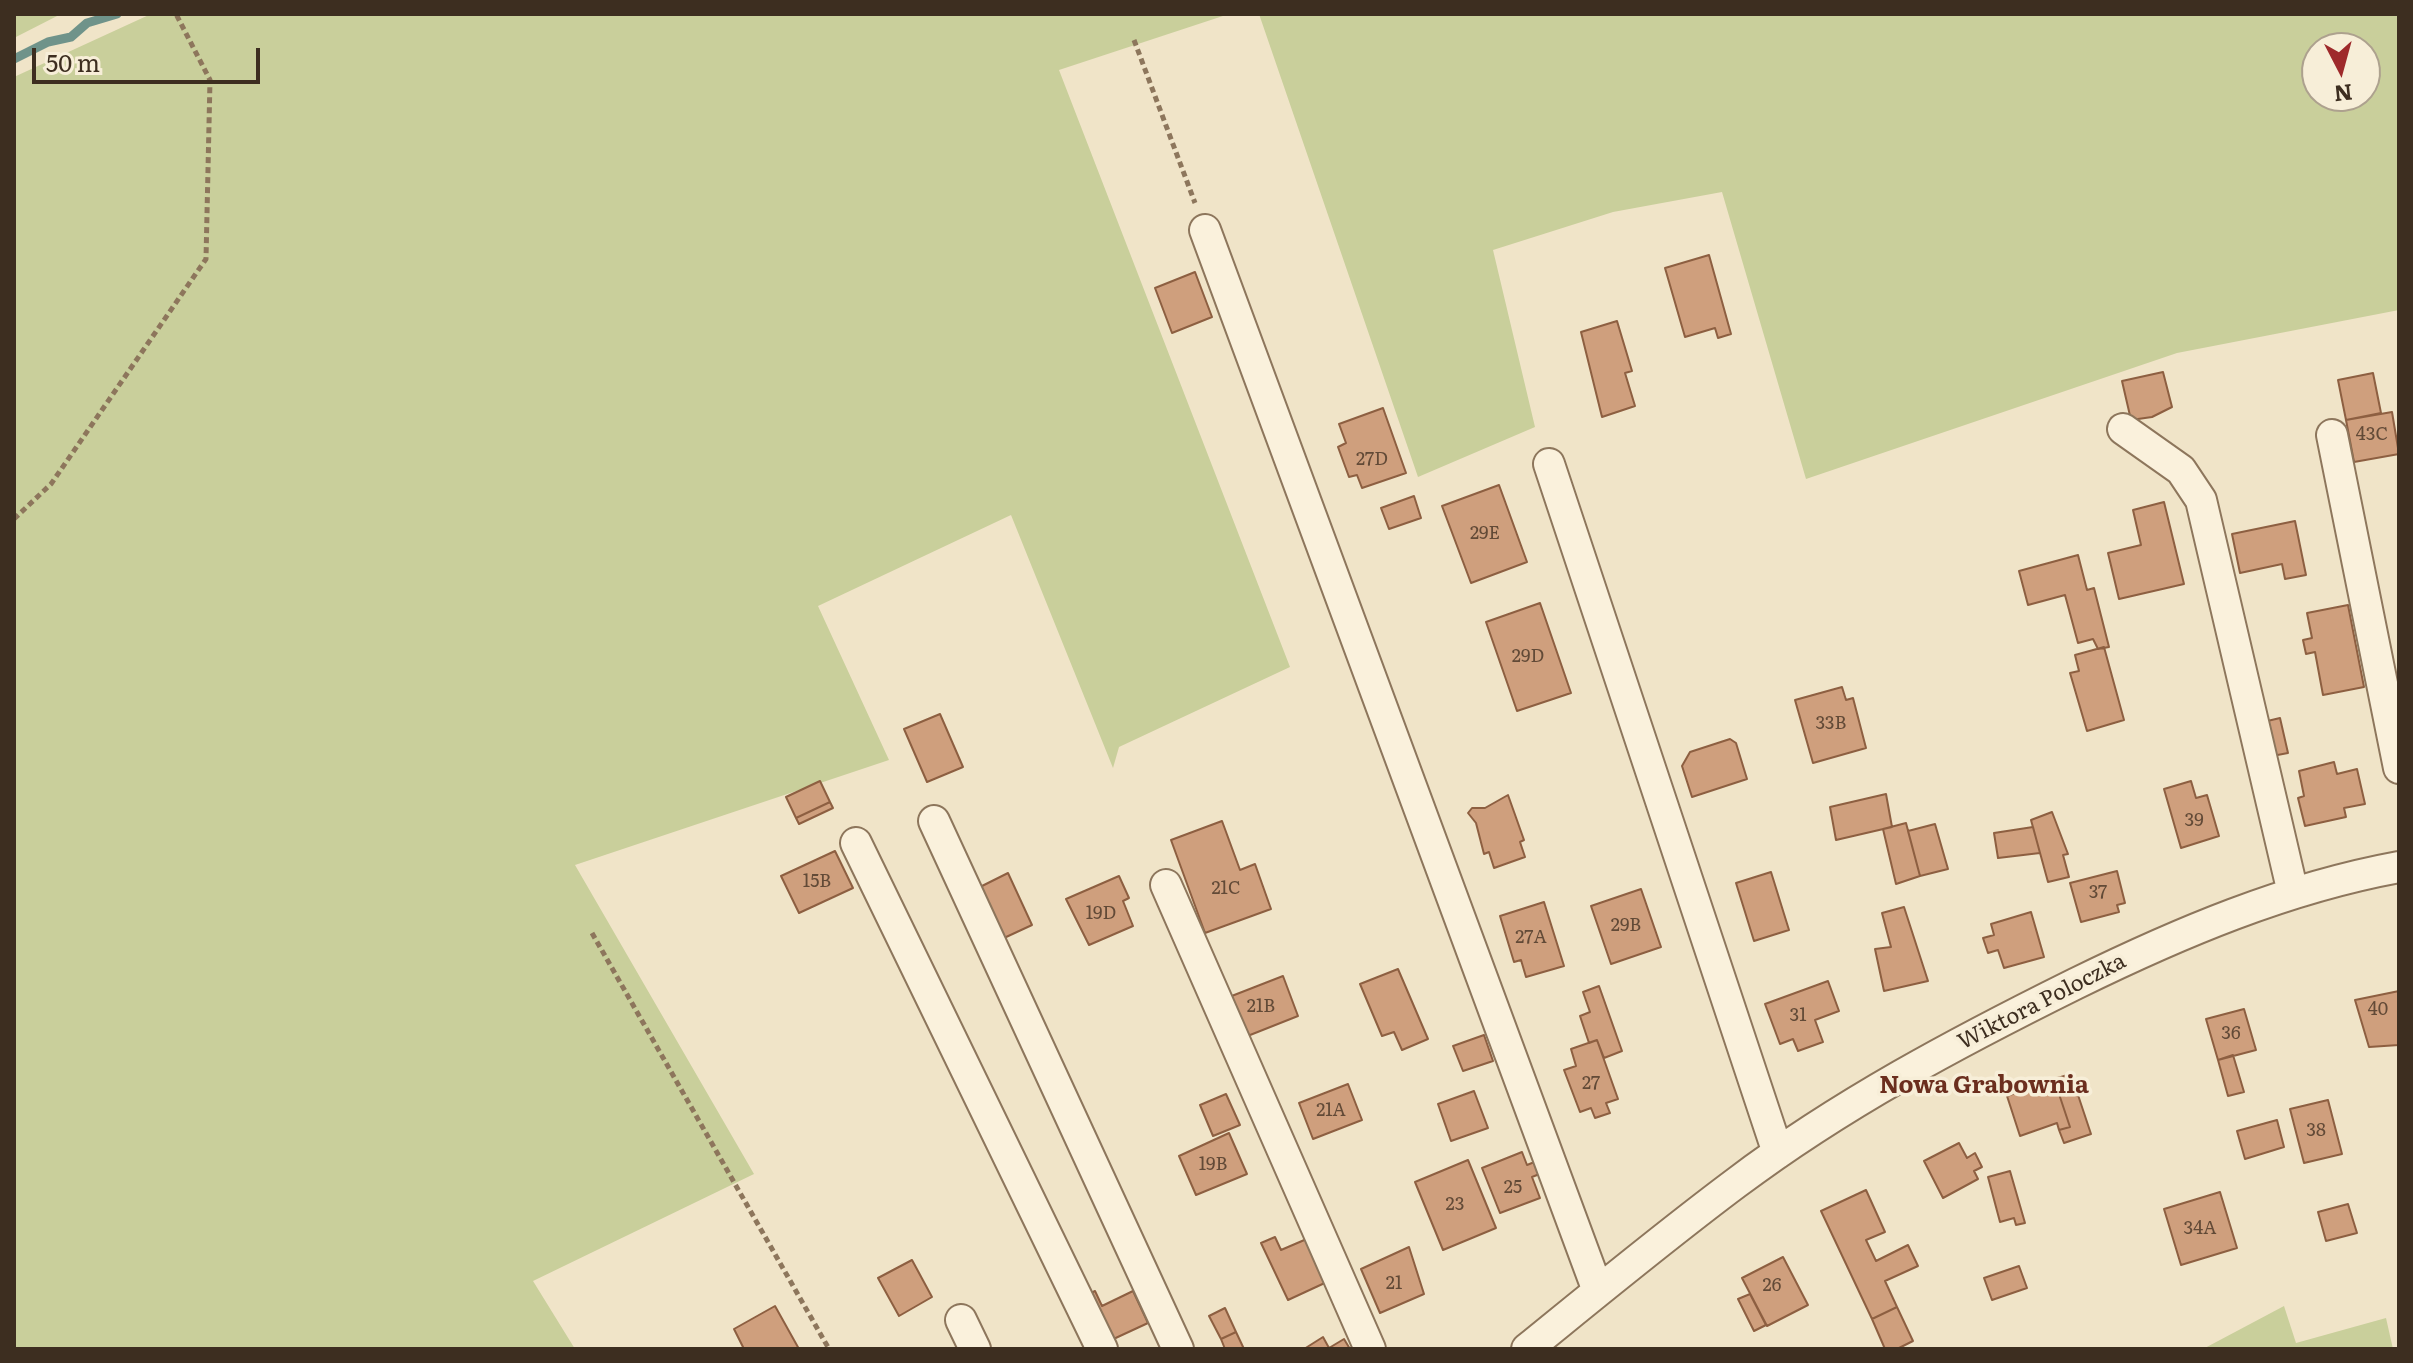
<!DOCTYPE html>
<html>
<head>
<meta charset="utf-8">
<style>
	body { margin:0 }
	#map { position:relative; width:2413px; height:1363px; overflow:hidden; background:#f0e4c8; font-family:Literata,serif }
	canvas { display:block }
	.frame { position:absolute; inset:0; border:16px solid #3d2e20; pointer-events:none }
	.north { position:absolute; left:2301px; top:32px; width:80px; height:80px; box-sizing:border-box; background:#f7eed8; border:2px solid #ada18e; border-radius:50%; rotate:174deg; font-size:22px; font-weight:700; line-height:32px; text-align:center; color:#3d2e20 }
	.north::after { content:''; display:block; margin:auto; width:28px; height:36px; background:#9e2a2b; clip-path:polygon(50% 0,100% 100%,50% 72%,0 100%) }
	.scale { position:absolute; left:32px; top:48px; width:228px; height:36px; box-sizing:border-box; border:4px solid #3d2e20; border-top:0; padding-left:10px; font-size:24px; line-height:28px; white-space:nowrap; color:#3d2e20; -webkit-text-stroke:6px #f7eed8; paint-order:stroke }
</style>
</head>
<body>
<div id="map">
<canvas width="2413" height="1363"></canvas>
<div class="frame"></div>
<div class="north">N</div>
<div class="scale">50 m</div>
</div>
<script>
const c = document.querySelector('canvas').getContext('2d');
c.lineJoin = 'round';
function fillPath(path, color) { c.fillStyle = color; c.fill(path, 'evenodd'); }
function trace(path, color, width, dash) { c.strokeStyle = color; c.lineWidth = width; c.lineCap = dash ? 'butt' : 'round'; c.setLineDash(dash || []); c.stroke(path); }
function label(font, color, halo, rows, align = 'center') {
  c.font = font + ' Literata,serif'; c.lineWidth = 7; c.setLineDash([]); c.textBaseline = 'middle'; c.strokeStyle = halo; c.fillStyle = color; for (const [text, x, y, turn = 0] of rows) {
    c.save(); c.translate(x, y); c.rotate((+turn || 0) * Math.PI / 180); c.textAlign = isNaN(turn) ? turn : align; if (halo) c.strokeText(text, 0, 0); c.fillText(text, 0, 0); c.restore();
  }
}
fillPath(new Path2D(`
	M 14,14 L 61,14 L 14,38 Z
	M 151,14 L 1229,14 L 1059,70 L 1290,667 L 1119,747 L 1113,768 L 1011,515 L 818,606 L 889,760 L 575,865 L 754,1174 L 533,1281 L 575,1349 L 14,1349 L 14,77 Z
	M 1259,14 L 2399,14 L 2399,310 L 2177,353 L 1806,479 L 1722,192 L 1613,212 L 1493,250 L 1535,427 L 1418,477 ZM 2317,48 L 2365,48 L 2365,96 L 2317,96 Z
	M 2284,1306 L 2296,1343 L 2386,1318 L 2393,1349 L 2203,1349 Z`), '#c9cf9b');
trace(new Path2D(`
	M 14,59 L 48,42 L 71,37 L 87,23 L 117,14`), '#6f938a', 9);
const building = new Path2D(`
	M 1709,255 L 1731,334 L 1718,338 L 1715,328 L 1685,337 L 1665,268 Z
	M 1195,272 L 1212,317 L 1172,333 L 1155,288 Z
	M 1617,321 L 1632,371 L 1625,373 L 1635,406 L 1602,417 L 1581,332 Z
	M 2163,372 L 2172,407 L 2152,417 L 2131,420 L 2122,381 Z
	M 2373,373 L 2381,413 L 2346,420 L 2338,380 Z
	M 1383,408 L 1406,473 L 1362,488 L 1357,475 L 1349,477 L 1338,447 L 1346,443 L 1339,424 Z
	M 2392,412 L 2399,454 L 2354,462 L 2346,420 Z
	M 1499,485 L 1527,562 L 1471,583 L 1442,506 Z
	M 1414,496 L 1421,518 L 1389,529 L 1381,508 Z
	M 2164,502 L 2184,584 L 2119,599 L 2108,553 L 2141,545 L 2133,510 Z
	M 2295,521 L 2306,575 L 2285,579 L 2282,564 L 2240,573 L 2232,534 Z
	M 2078,555 L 2087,590 L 2094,588 L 2109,647 L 2098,649 L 2093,639 L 2078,643 L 2065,595 L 2028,605 L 2019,571 Z
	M 1540,603 L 1571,693 L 1517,711 L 1486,622 Z
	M 2348,605 L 2364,687 L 2323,695 L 2315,652 L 2306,654 L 2303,640 L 2312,638 L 2307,613 Z
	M 2104,647 L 2124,720 L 2087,731 L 2070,673 L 2079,671 L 2075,655 Z
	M 1842,687 L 1846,700 L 1853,698 L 1866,748 L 1813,763 L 1795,700 Z
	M 940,714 L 963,767 L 927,782 L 904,729 Z
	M 2280,718 L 2288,753 L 2267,757 L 2259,723 Z
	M 1730,739 L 1736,743 L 1747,779 L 1692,797 L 1682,766 L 1690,752 Z
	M 2334,762 L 2337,774 L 2357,769 L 2365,804 L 2344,808 L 2346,817 L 2305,826 L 2298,798 L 2304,796 L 2299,771 Z
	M 820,781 L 830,802 L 796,818 L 786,797 Z
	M 2191,781 L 2196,798 L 2207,795 L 2219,836 L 2181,848 L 2164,789 Z
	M 1886,794 L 1892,827 L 1836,840 L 1830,807 Z
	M 1508,795 L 1524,840 L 1520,842 L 1525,857 L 1494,868 L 1489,852 L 1484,854 L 1476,823 L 1468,813 L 1472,808 L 1485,808 Z
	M 830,802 L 833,808 L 799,824 L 796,818 Z
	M 2052,812 L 2068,854 L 2063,855 L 2069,877 L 2048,882 L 2031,820 Z
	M 1222,821 L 1240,870 L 1255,864 L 1271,909 L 1205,933 L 1171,840 Z
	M 1906,823 L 1920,876 L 1896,884 L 1883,829 Z
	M 1935,824 L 1948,869 L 1920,876 L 1908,831 Z
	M 2033,827 L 2040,853 L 1998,858 L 1994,833 Z
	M 835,851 L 853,888 L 799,913 L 781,876 Z
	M 2117,871 L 2125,903 L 2117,905 L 2119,912 L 2081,922 L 2070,883 Z
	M 1771,872 L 1789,930 L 1754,941 L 1736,883 Z
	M 1008,873 L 1032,925 L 1004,938 L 980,887 Z
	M 1119,876 L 1129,898 L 1123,901 L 1133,926 L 1089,945 L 1066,899 Z
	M 1641,889 L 1661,947 L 1611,964 L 1591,906 Z
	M 1544,902 L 1564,966 L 1526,977 L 1521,960 L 1514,962 L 1500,916 Z
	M 1904,907 L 1928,981 L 1884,991 L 1875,949 L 1891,947 L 1882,913 Z
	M 2031,912 L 2044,957 L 2004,968 L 1998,950 L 1988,953 L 1983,938 L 1994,935 L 1991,924 Z
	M 1398,969 L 1428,1039 L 1402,1050 L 1394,1032 L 1382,1036 L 1360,984 Z
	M 1283,976 L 1298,1016 L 1240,1039 L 1224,999 Z
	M 1828,981 L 1839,1011 L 1815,1020 L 1823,1042 L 1798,1051 L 1793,1039 L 1780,1044 L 1765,1004 Z
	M 1599,986 L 1622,1051 L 1604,1058 L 1597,1040 L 1589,1043 L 1580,1016 L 1590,1012 L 1583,992 Z
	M 2399,991 L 2399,1045 L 2369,1047 L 2355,1000 Z
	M 2244,1009 L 2256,1050 L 2218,1060 L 2206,1019 Z
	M 1484,1035 L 1493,1061 L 1463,1071 L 1453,1046 Z
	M 1597,1040 L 1618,1099 L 1606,1103 L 1610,1113 L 1595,1118 L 1591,1108 L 1580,1112 L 1564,1070 L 1576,1066 L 1571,1049 Z
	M 2233,1055 L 2244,1092 L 2228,1096 L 2218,1060 Z
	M 2071,1074 L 2091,1134 L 2064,1143 L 2059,1130 L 2070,1127 L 2054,1079 Z
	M 2054,1079 L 2070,1127 L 2059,1130 L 2057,1123 L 2020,1136 L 2007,1096 Z
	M 1348,1084 L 1362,1120 L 1313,1139 L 1299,1103 Z
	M 1474,1091 L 1488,1128 L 1451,1141 L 1438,1104 Z
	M 1226,1094 L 1240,1125 L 1213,1136 L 1200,1105 Z
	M 2328,1100 L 2342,1154 L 2304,1163 L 2290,1109 Z
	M 2277,1120 L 2284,1147 L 2245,1159 L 2237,1131 Z
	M 1229,1133 L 1247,1174 L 1196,1195 L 1179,1156 Z
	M 1959,1143 L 1967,1158 L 1975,1153 L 1982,1167 L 1974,1171 L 1978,1179 L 1943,1198 L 1924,1161 Z
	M 1522,1152 L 1527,1165 L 1537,1161 L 1542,1173 L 1532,1177 L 1540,1198 L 1500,1213 L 1482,1168 Z
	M 1468,1160 L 1496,1228 L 1443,1250 L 1415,1182 Z
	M 2010,1171 L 2025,1223 L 2016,1225 L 2014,1218 L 2000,1222 L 1988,1177 Z
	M 1866,1190 L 1885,1232 L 1866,1240 L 1876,1261 L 1908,1245 L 1918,1266 L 1885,1281 L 1897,1307 L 1872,1319 L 1821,1211 Z
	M 2220,1192 L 2237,1248 L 2181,1265 L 2164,1209 Z
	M 2348,1204 L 2357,1233 L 2326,1241 L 2318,1212 Z
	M 1275,1237 L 1281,1250 L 1309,1238 L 1329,1281 L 1288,1300 L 1261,1243 Z
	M 1409,1247 L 1424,1294 L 1380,1313 L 1361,1269 Z
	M 1783,1257 L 1808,1305 L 1767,1326 L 1742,1278 Z
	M 912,1260 L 932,1297 L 899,1316 L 878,1278 Z
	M 2019,1266 L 2027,1288 L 1992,1300 L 1984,1278 Z
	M 1095,1291 L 1102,1306 L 1133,1291 L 1148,1323 L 1107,1342 L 1085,1296 Z
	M 1750,1294 L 1766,1325 L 1754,1331 L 1738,1299 Z
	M 775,1306 L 799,1349 L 744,1349 L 734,1329 Z
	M 1897,1307 L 1913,1341 L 1897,1349 L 1885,1349 L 1872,1319 Z
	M 1225,1308 L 1236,1332 L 1221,1339 L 1209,1316 Z
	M 1236,1332 L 1244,1349 L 1225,1349 L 1221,1339 Z
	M 1323,1337 L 1329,1348 L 1344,1339 L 1350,1349 L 1304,1349 Z`);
fillPath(building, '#cf9f7d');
trace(building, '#8d5f41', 2);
const street = new Path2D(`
	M 1205,230 L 1598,1291
	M 2123,429 L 2181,470 L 2201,500 L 2293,893
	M 2332,435 L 2399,768
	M 1549,464 L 1778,1153
	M 934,821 L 1178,1349
	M 856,843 L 1102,1349
	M 1166,885 L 1370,1349
	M 961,1320 L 975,1349
	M 1527,1349 C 1596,1293 1665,1236 1736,1183 C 1841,1104 1958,1042 2075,984 C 2179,933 2285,888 2399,867`);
trace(street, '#8d765c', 34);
trace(new Path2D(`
	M 1134,40 L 1195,203
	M 14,519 L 51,484 L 206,259 L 210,80 L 176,14
	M 592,933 L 829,1349`), '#8d765c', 5, [6, 4]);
trace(street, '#faf1dc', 30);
label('18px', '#624a37', null, [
	["43C",2372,435],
	["27D",1372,460],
	["29E",1485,534],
	["29D",1528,657],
	["33B",1831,724],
	["39",2194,821],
	["15B",817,882],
	["21C",1226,889],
	["37",2098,893],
	["19D",1101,914],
	["29B",1626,926],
	["27A",1531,938],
	["21B",1261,1007],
	["40",2378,1010],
	["31",1798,1016],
	["36",2231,1034],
	["27",1591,1084],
	["21A",1331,1111],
	["38",2316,1131],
	["19B",1213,1165],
	["25",1513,1188],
	["23",1455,1205],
	["34A",2200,1229],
	["21",1394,1284],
	["26",1772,1286]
]);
label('22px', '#3d2e20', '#f7eed8', [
	["Wiktora Poloczka",2042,1002,-27]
]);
label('bold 24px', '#6b2e1e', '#f7eed8', [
	["Nowa Grabownia",1984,1086]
]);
</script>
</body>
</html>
